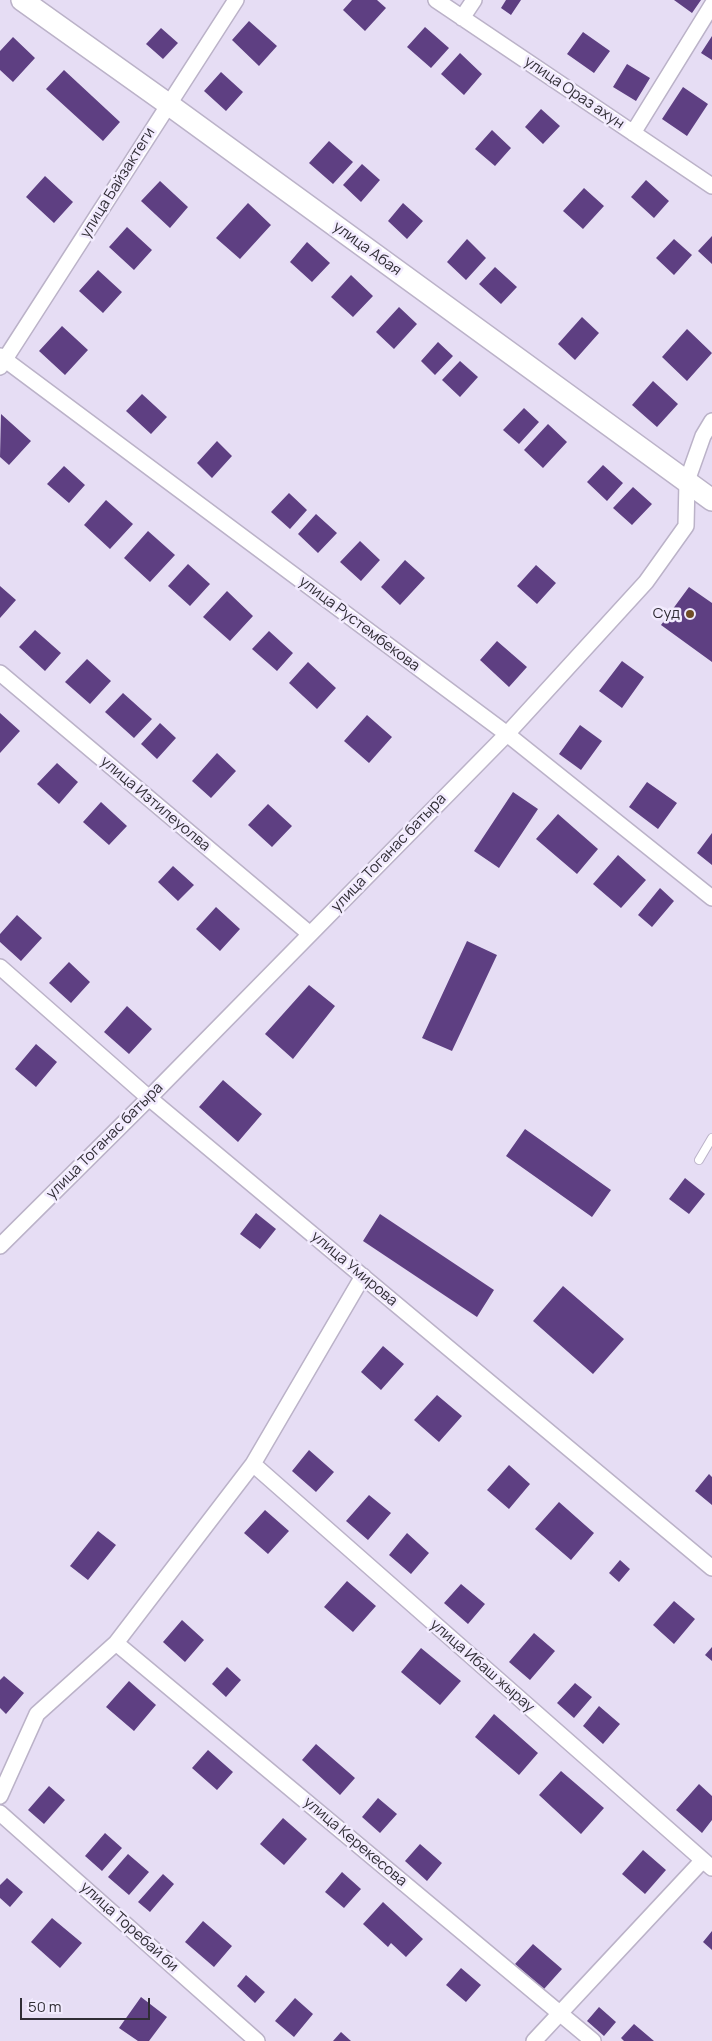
<!DOCTYPE html>
<html>
<head>
<meta charset="utf-8">
<style>
	body { margin:0 }
	#map { position:relative; width:712px; height:2041px; overflow:hidden; background:#e6ddf4; font-family:Manrope,sans-serif }
	canvas { display:block }
	.scale { position:absolute; left:20px; top:1998px; width:130px; height:22px; box-sizing:border-box; border:2px solid #302d35; border-top:0; padding-left:6px; font-size:15px; line-height:18px; white-space:nowrap; color:#302d35; -webkit-text-stroke:4px #f2ebfe; paint-order:stroke }
</style>
</head>
<body>
<div id="map">
<canvas width="712" height="2041"></canvas>
<div class="scale">50 m</div>
</div>
<script>
const c = document.querySelector('canvas').getContext('2d');
c.lineJoin = 'round';
function fillPath(path, color) { c.fillStyle = color; c.fill(path, 'evenodd'); }
function trace(path, color, width, dash) { c.strokeStyle = color; c.lineWidth = width; c.lineCap = dash ? 'butt' : 'round'; c.setLineDash(dash || []); c.stroke(path); }
function label(font, color, halo, rows, align = 'center') {
  c.font = font + ' Manrope,sans-serif'; c.lineWidth = 5; c.setLineDash([]); c.textBaseline = 'middle'; c.strokeStyle = halo; c.fillStyle = color; for (const [text, x, y, turn = 0] of rows) {
    c.save(); c.translate(x, y); c.rotate((+turn || 0) * Math.PI / 180); c.textAlign = isNaN(turn) ? turn : align; if (halo) c.strokeText(text, 0, 0); c.fillText(text, 0, 0); c.restore();
  }
}
fillPath(new Path2D(`
	M 352,0 L 377,0 L 386,8 L 365,31 L 343,10 Z
	M 506,0 L 521,0 L 511,15 L 501,8 Z
	M 674,0 L 701,0 L 692,13 Z
	M 249,21 L 277,46 L 259,66 L 232,40 Z
	M 425,27 L 449,48 L 431,68 L 407,47 Z
	M 161,28 L 178,43 L 163,59 L 146,44 Z
	M 583,32 L 610,51 L 594,73 L 567,54 Z
	M 712,36 L 712,60 L 701,53 Z
	M 13,37 L 35,58 L 13,82 L 0,70 L 0,51 Z
	M 460,53 L 482,74 L 464,95 L 441,74 Z
	M 627,64 L 650,78 L 636,101 L 613,87 Z
	M 64,70 L 120,122 L 103,141 L 46,89 Z
	M 221,72 L 243,92 L 226,111 L 204,91 Z
	M 683,87 L 708,104 L 687,136 L 662,119 Z
	M 541,109 L 560,126 L 543,144 L 525,127 Z
	M 492,130 L 511,148 L 495,166 L 475,149 Z
	M 329,141 L 353,162 L 333,184 L 309,163 Z
	M 362,164 L 380,180 L 361,202 L 343,185 Z
	M 45,176 L 73,202 L 54,223 L 26,197 Z
	M 646,180 L 669,201 L 654,218 L 631,197 Z
	M 160,181 L 188,207 L 170,228 L 141,201 Z
	M 584,188 L 604,206 L 583,229 L 563,211 Z
	M 248,203 L 271,225 L 240,259 L 216,238 Z
	M 403,203 L 423,221 L 407,239 L 388,221 Z
	M 127,227 L 152,250 L 134,270 L 109,247 Z
	M 712,236 L 712,264 L 698,251 Z
	M 467,239 L 486,258 L 466,280 L 447,262 Z
	M 674,239 L 692,255 L 674,275 L 656,258 Z
	M 307,242 L 330,263 L 312,282 L 290,262 Z
	M 495,267 L 517,287 L 501,304 L 479,284 Z
	M 98,270 L 122,292 L 103,313 L 79,291 Z
	M 351,275 L 373,296 L 353,317 L 331,297 Z
	M 399,307 L 417,324 L 394,349 L 376,332 Z
	M 582,317 L 599,333 L 575,360 L 558,344 Z
	M 62,326 L 88,350 L 65,375 L 39,351 Z
	M 687,329 L 712,353 L 687,381 L 662,357 Z
	M 438,342 L 453,356 L 435,375 L 421,361 Z
	M 460,361 L 478,377 L 460,397 L 442,380 Z
	M 653,381 L 678,404 L 657,427 L 632,405 Z
	M 142,394 L 167,417 L 151,434 L 126,411 Z
	M 524,408 L 539,422 L 519,444 L 503,430 Z
	M 1,414 L 31,441 L 9,465 L 0,457 Z
	M 548,424 L 567,442 L 543,468 L 524,450 Z
	M 217,441 L 232,456 L 212,478 L 197,463 Z
	M 603,465 L 623,483 L 607,501 L 587,482 Z
	M 64,466 L 85,485 L 69,503 L 47,484 Z
	M 633,487 L 652,504 L 632,525 L 613,508 Z
	M 289,493 L 307,510 L 290,529 L 271,512 Z
	M 106,500 L 133,524 L 110,549 L 84,525 Z
	M 316,514 L 337,533 L 318,553 L 298,534 Z
	M 148,531 L 175,555 L 150,582 L 124,558 Z
	M 360,541 L 380,560 L 361,581 L 340,562 Z
	M 405,560 L 425,578 L 400,605 L 381,587 Z
	M 188,564 L 210,584 L 190,606 L 168,586 Z
	M 536,565 L 556,583 L 537,604 L 517,586 Z
	M 0,586 L 16,600 L 0,618 Z
	M 689,587 L 712,603 L 712,662 L 661,625 Z
	M 227,591 L 253,616 L 230,641 L 203,617 Z
	M 35,630 L 61,653 L 45,671 L 19,647 Z
	M 269,631 L 293,653 L 277,671 L 252,649 Z
	M 497,641 L 527,667 L 509,687 L 480,660 Z
	M 87,659 L 111,681 L 90,704 L 65,682 Z
	M 622,661 L 644,677 L 622,708 L 599,691 Z
	M 308,662 L 336,688 L 317,709 L 289,683 Z
	M 123,693 L 152,719 L 134,738 L 105,712 Z
	M 0,713 L 20,731 L 0,753 Z
	M 367,715 L 392,737 L 369,763 L 344,741 Z
	M 160,723 L 176,738 L 157,759 L 141,744 Z
	M 580,725 L 602,741 L 581,770 L 559,754 Z
	M 217,753 L 236,771 L 211,798 L 192,781 Z
	M 57,763 L 78,782 L 59,804 L 37,784 Z
	M 647,782 L 677,803 L 658,829 L 629,807 Z
	M 513,792 L 538,809 L 499,868 L 474,851 Z
	M 101,802 L 127,826 L 109,845 L 83,822 Z
	M 268,804 L 292,826 L 272,847 L 248,825 Z
	M 558,814 L 598,849 L 577,874 L 536,839 Z
	M 712,833 L 712,865 L 697,853 Z
	M 618,855 L 646,880 L 621,908 L 593,884 Z
	M 173,866 L 194,885 L 178,901 L 158,882 Z
	M 660,888 L 674,901 L 652,927 L 638,915 Z
	M 216,907 L 240,929 L 220,951 L 196,929 Z
	M 17,915 L 42,938 L 21,961 L 0,942 L 0,934 Z
	M 467,941 L 497,955 L 452,1051 L 422,1038 Z
	M 69,962 L 90,982 L 71,1003 L 49,983 Z
	M 309,985 L 335,1006 L 293,1059 L 265,1034 Z
	M 127,1006 L 152,1029 L 129,1054 L 104,1032 Z
	M 36,1044 L 57,1062 L 36,1087 L 15,1069 Z
	M 223,1080 L 262,1114 L 238,1142 L 199,1107 Z
	M 525,1129 L 611,1190 L 592,1217 L 506,1156 Z
	M 685,1178 L 705,1194 L 689,1214 L 669,1199 Z
	M 256,1213 L 276,1229 L 260,1249 L 240,1234 Z
	M 380,1214 L 494,1290 L 477,1317 L 363,1241 Z
	M 563,1286 L 624,1339 L 593,1374 L 533,1321 Z
	M 383,1346 L 404,1364 L 381,1390 L 361,1372 Z
	M 437,1395 L 462,1416 L 439,1442 L 414,1420 Z
	M 309,1450 L 334,1472 L 316,1492 L 292,1471 Z
	M 509,1465 L 530,1484 L 509,1509 L 487,1490 Z
	M 709,1474 L 712,1477 L 712,1505 L 695,1491 Z
	M 369,1495 L 391,1513 L 368,1540 L 346,1521 Z
	M 559,1502 L 594,1533 L 571,1560 L 535,1529 Z
	M 265,1510 L 289,1531 L 268,1554 L 244,1533 Z
	M 98,1531 L 116,1545 L 88,1580 L 70,1566 Z
	M 407,1533 L 429,1553 L 411,1574 L 389,1555 Z
	M 620,1560 L 630,1569 L 619,1582 L 609,1573 Z
	M 347,1581 L 376,1606 L 353,1632 L 324,1607 Z
	M 461,1584 L 485,1604 L 468,1624 L 444,1603 Z
	M 674,1601 L 695,1619 L 674,1644 L 653,1625 Z
	M 182,1620 L 204,1640 L 185,1662 L 163,1642 Z
	M 534,1633 L 555,1651 L 530,1680 L 509,1662 Z
	M 712,1647 L 712,1661 L 705,1655 Z
	M 421,1648 L 461,1681 L 440,1705 L 401,1672 Z
	M 227,1667 L 241,1680 L 226,1697 L 212,1684 Z
	M 4,1676 L 24,1693 L 6,1714 L 0,1708 L 0,1680 Z
	M 129,1681 L 156,1705 L 134,1731 L 106,1707 Z
	M 575,1683 L 592,1697 L 574,1718 L 557,1703 Z
	M 599,1706 L 620,1724 L 603,1744 L 583,1726 Z
	M 494,1714 L 538,1753 L 519,1775 L 475,1737 Z
	M 316,1744 L 355,1778 L 340,1795 L 302,1760 Z
	M 208,1750 L 233,1772 L 217,1790 L 192,1768 Z
	M 561,1771 L 604,1808 L 581,1834 L 539,1795 Z
	M 699,1784 L 712,1796 L 712,1820 L 702,1833 L 676,1810 Z
	M 49,1786 L 65,1800 L 44,1824 L 28,1810 Z
	M 378,1798 L 397,1814 L 380,1833 L 362,1817 Z
	M 283,1818 L 307,1839 L 284,1865 L 260,1844 Z
	M 105,1833 L 122,1848 L 102,1871 L 85,1856 Z
	M 420,1844 L 442,1863 L 427,1881 L 405,1861 Z
	M 643,1850 L 666,1870 L 645,1894 L 622,1874 Z
	M 128,1854 L 149,1872 L 129,1895 L 108,1877 Z
	M 342,1872 L 361,1889 L 344,1908 L 325,1892 Z
	M 163,1874 L 174,1884 L 150,1912 L 138,1902 Z
	M 7,1878 L 23,1892 L 10,1907 L 0,1898 L 0,1885 Z
	M 383,1902 L 423,1939 L 406,1957 L 391,1943 L 388,1947 L 363,1924 Z
	M 52,1918 L 82,1943 L 60,1968 L 31,1942 Z
	M 203,1921 L 232,1946 L 214,1967 L 185,1942 Z
	M 712,1931 L 712,1950 L 703,1942 Z
	M 533,1944 L 562,1969 L 544,1989 L 515,1964 Z
	M 461,1968 L 481,1985 L 466,2002 L 446,1985 Z
	M 246,1975 L 265,1992 L 255,2003 L 237,1986 Z
	M 141,1997 L 167,2017 L 149,2041 L 138,2041 L 119,2028 Z
	M 295,1998 L 313,2014 L 294,2037 L 275,2021 Z
	M 599,2007 L 616,2022 L 604,2036 L 587,2021 Z
	M 634,2024 L 654,2041 L 624,2041 L 621,2038 Z
	M 341,2032 L 351,2041 L 333,2041 Z`), '#5e3f82');
const lane = new Path2D(`
	M 699,1160 L 712,1138`);
const street = new Path2D(`
	M 436,0 L 712,186
	M 462,18 L 474,0
	M 633,133 L 712,5
	M 0,356 L 507,734 L 712,898
	M 0,367 L 236,0
	M 0,673 L 310,934
	M 0,967 L 149,1098 L 712,1568
	M 0,1246 L 149,1098 L 507,734 L 646,582 L 686,526 L 687,481 L 703,436 L 712,421
	M 253,1464 L 712,1868
	M 116,1643 L 593,2041
	M 0,1796 L 37,1714 L 116,1643 L 253,1464 L 363,1276
	M 0,1813 L 257,2041
	M 534,2041 L 703,1860`);
const secondary = new Path2D(`
	M 22,0 L 168,104 L 712,500`);
trace(lane, '#bbb2c8', 10);
trace(street, '#bbb2c8', 18);
trace(secondary, '#bbb2c8', 24);
trace(lane, '#fff', 8);
trace(street, '#fff', 15);
trace(secondary, '#fff', 21);
for (const [x, y, r, color] of [
	[690,614,5,"#704d26"]
]) { const dot = new Path2D(); dot.arc(x, y, r, 0, 2 * Math.PI); c.fillStyle = color; c.fill(dot); trace(dot, '#f2ebfe', 2); }
label('15px', '#302d35', '#f2ebfe', [
	["улица Ораз ахун",574,93,34],
	["улица Байзактеги",118,183,-58],
	["улица Абая",367,249,36],
	["улица Рустембекова",359,624,37],
	["улица Изтилеуолва",155,804,40],
	["улица Тоганас батыра",389,853,-46],
	["улица Тоганас батыра",105,1141,-45],
	["улица Умирова",354,1269,40],
	["улица Ибаш жырау",482,1666,41],
	["улица Керекесова",355,1842,40],
	["улица Торебай би",129,1927,42]
]);
label('15px', '#302d35', '#f2ebfe', [
	["Суд",680,614]
], 'right');
</script>
</body>
</html>
